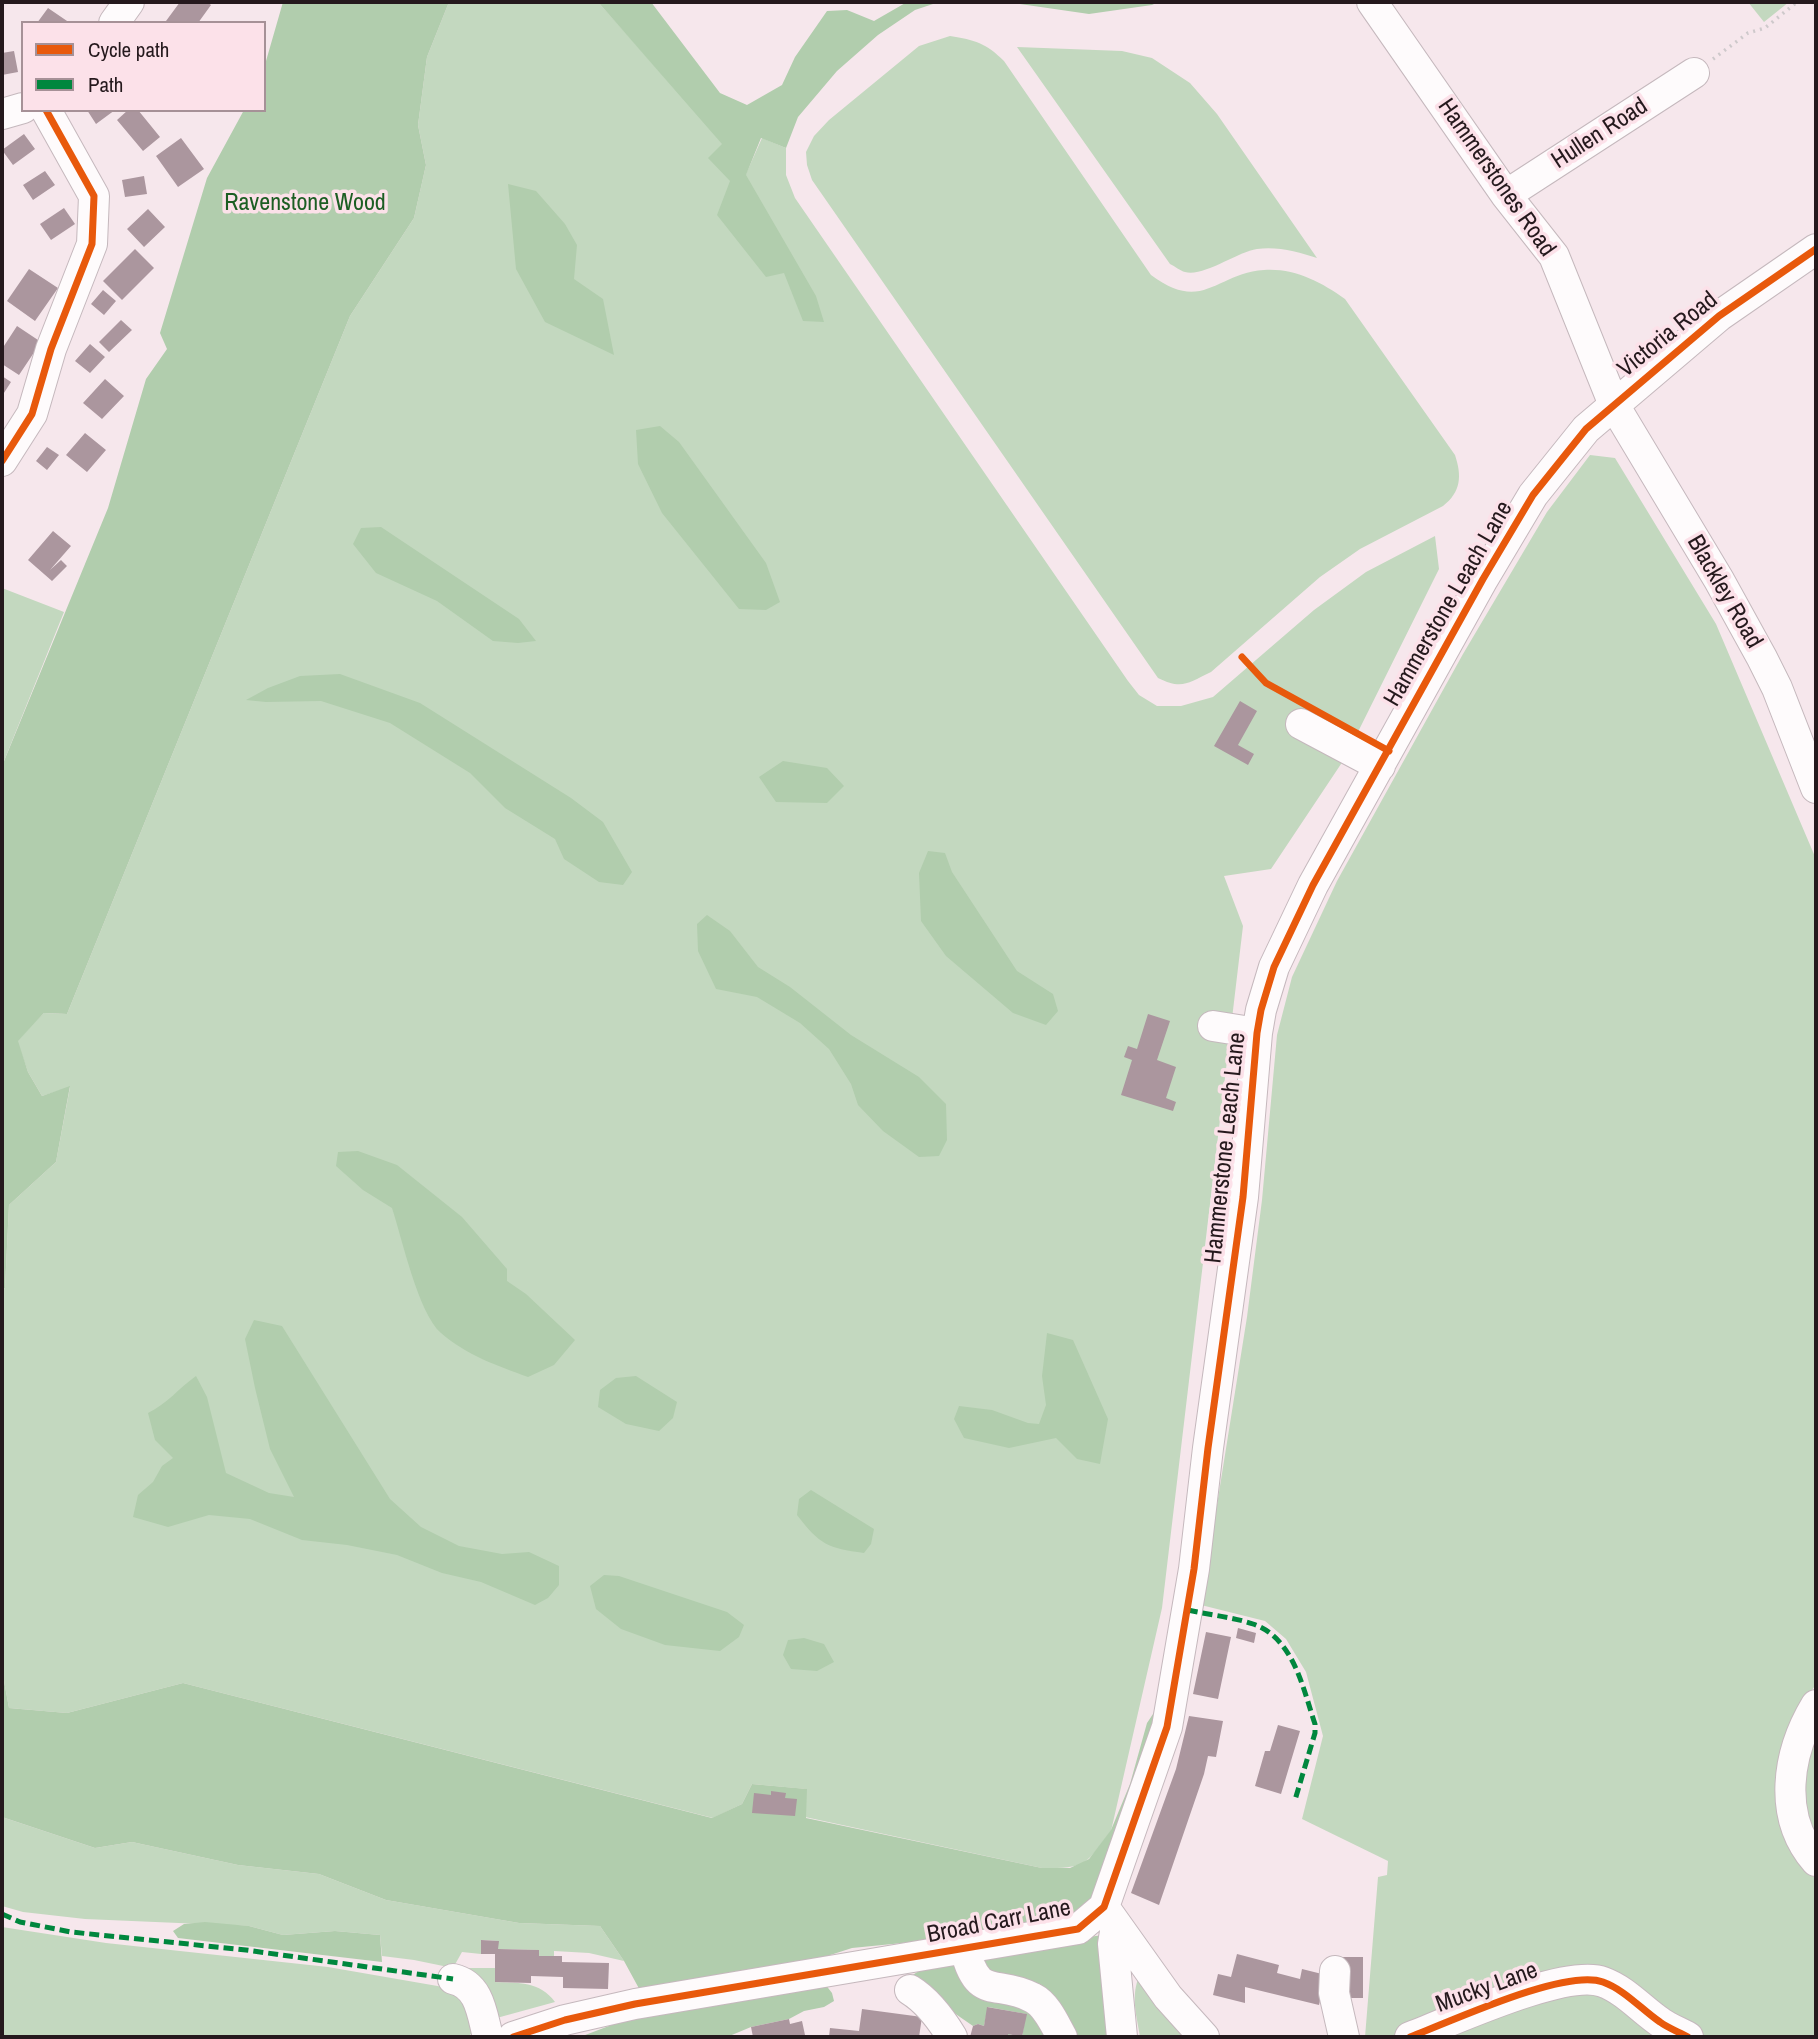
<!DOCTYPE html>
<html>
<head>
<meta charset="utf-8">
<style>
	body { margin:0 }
	#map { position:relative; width:1818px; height:2039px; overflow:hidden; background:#f6e7ec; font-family:"Archivo Narrow",sans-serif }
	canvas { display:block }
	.frame { position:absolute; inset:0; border:4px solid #25191d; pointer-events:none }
	.legend { position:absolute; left:21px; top:21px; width:245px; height:91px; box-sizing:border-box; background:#fce1e9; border:2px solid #a69197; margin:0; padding:9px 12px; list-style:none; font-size:21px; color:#25191d }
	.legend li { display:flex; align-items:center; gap:14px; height:35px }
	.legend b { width:35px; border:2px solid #a69197 }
</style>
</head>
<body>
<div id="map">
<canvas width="1818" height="2039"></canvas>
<div class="frame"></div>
<ul class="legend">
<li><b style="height:9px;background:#e8590c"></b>Cycle path</li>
<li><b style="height:9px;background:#00873e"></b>Path</li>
</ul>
</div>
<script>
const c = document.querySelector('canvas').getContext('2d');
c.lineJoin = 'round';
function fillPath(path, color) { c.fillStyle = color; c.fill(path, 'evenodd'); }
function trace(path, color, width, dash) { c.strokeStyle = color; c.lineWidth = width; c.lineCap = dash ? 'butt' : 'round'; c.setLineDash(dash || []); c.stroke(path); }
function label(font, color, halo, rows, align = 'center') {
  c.font = font + ' "Archivo Narrow",sans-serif'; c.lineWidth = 7; c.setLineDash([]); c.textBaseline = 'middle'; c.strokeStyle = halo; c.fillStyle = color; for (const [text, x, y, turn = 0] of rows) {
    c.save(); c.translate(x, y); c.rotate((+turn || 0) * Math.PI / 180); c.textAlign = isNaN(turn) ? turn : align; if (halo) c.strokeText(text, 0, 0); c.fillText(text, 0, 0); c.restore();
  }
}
fillPath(new Path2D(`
	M 449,2 L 598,2 L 712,130 L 746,174 L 762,138 L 786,148 L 786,175 L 795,198 L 1128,681 L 1139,695 L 1157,706 L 1181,706 L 1213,697 L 1314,610 L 1366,572 L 1435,536 L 1439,569 L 1345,758 L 1271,869 L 1224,876 L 1243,926 L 1162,1608 L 1111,1831 C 1086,1864 1086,1869 1042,1868 L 805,1817 L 806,1789 L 752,1784 L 742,1804 L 713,1818 L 183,1683 L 67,1713 L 9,1708 L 2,1670 L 2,1290 L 5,1288 L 9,1205 L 56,1162 L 70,1087 L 42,1096 L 28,1072 L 17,1041 L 44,1013 L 67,1014 L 350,316 L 414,218 L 426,165 L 418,125 L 427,57 Z
	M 1748,2 L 1789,2 L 1764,22 Z
	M 950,36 C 975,40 986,43 1004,61 L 1151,275 C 1203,314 1216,273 1264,270 C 1295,268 1321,282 1345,299 L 1455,455 C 1462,476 1461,492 1443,506 L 1360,549 L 1320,577 L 1211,672 C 1188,683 1182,690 1158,678 L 812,180 L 807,165 L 806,152 L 814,136 L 829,120 L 919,46 Z
	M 1017,47 L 1122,51 L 1152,58 L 1190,83 L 1217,114 L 1317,258 C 1299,252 1277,246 1257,249 C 1237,252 1204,277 1185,272 C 1180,271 1175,266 1170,264 Z
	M 1590,455 L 1615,458 L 1716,624 L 1816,859 L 1816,1684 C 1796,1715 1767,1766 1777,1804 C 1783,1826 1799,1852 1809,1873 L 1816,1879 L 1816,2037 L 1700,2037 L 1607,1977 L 1397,2037 L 1365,2037 L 1378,1877 L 1387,1875 L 1388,1861 L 1302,1819 L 1323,1736 L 1306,1672 L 1286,1639 L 1265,1621 L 1201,1605 L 1247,1317 L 1262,1200 L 1277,1035 L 1292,977 L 1337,881 L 1463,654 L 1547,512 Z
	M 2,588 L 64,612 L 2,766 Z
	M 1816,1727 L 1816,1843 L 1801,1808 L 1807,1755 Z
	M 2,1817 L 95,1848 L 132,1842 L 238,1865 L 319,1874 L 386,1900 L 519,1923 L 600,1926 L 624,1961 L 589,1953 L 554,1951 L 554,1956 L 539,1956 L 538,1950 L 498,1949 L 498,1941 L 482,1940 L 481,1954 L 462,1952 L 453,1968 L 414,1960 L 382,1956 L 380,1935 L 335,1931 L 283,1935 L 249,1926 L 85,1919 L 23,1912 L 2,1906 Z
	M 2,1927 L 106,1943 L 328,1967 L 449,1988 L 465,1992 L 475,2031 L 467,2037 L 2,2037 Z
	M 469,1968 L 495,1968 L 495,1982 C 518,1983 540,1981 555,2002 L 493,2019 L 464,1971 Z
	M 1138,1979 L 1194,2037 L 1140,2037 C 1137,2017 1131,1999 1138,1979 Z
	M 1580,1984 L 1676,2037 L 1426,2037 Z`), '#c3d8bf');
fillPath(new Path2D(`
	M 283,2 L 449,2 L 427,57 L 418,125 L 426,165 L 414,218 L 350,316 L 67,1014 L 44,1013 L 18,1041 L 28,1072 L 42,1096 L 70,1086 L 56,1162 L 9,1205 L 5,1288 L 2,1290 L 2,766 L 108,508 L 146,379 L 167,349 L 160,333 L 207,178 L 244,110 L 264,110 L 264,68 Z
	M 598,2 L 651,2 L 720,93 L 747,105 L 782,85 L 795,57 L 827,11 L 847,10 L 874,21 L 907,2 L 939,2 L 915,10 L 878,35 L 837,71 L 798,117 L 786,148 L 761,138 L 746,175 L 816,296 L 824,322 L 803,321 L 784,273 L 766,277 L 717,215 L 730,181 L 708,158 L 722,144 Z
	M 1006,2 L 1158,2 L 1152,5 L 1089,14 Z
	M 508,184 L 536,191 L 565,224 L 577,245 L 574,279 L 603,299 L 614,355 L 545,322 L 516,269 Z
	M 660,426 L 679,442 L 766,563 L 780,602 L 766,610 L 739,609 L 662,513 L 638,464 L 636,430 Z
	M 381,527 L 519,619 L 536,641 L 518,643 L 493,641 L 437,601 L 376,573 L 353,544 L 361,528 Z
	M 340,674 L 420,703 L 571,798 L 603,822 L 632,872 L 623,885 L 599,882 L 564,859 L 555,839 L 505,808 L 470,773 L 390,723 L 321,701 L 266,702 L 246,700 L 268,688 L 300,676 Z
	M 783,761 L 827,768 L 844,786 L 827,803 L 776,802 L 759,777 Z
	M 928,851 L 945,853 L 952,872 L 1017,971 L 1053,994 L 1058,1011 L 1046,1025 L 1013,1013 L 946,956 L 921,921 L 919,873 Z
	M 707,915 L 730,931 L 758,967 L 790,987 L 851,1035 L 919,1077 L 946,1104 L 947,1140 L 939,1156 L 919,1157 L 883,1131 L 858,1105 L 851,1084 L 829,1049 L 800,1023 L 757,997 L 716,989 L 698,951 L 697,924 Z
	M 358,1151 L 397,1165 L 462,1217 L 507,1269 L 507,1281 L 526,1294 L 575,1340 L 554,1365 L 528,1377 C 498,1366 466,1355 441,1333 C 418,1313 402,1238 392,1208 L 363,1190 L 336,1166 L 338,1152 Z
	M 254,1320 L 282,1326 L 390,1499 L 421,1527 L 459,1546 L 502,1554 L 529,1552 L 559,1566 L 559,1585 L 548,1598 L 535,1605 L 481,1582 L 442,1573 L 397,1555 L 347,1545 L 302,1540 L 250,1519 L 209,1515 L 168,1527 L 133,1517 L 138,1495 L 153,1482 L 162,1466 L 173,1458 L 155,1440 L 148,1413 C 167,1404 179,1388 196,1376 L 207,1397 L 226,1473 L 269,1493 L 294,1497 L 270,1449 L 255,1388 L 245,1339 Z
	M 1047,1333 L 1073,1340 L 1108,1419 L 1100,1464 L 1077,1459 L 1056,1438 L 1009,1448 L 964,1438 L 954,1419 L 959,1406 L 992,1410 L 1028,1423 L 1039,1424 L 1046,1405 L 1042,1376 Z
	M 636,1376 L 677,1402 L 673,1418 L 659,1431 L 626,1424 L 598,1407 L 600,1390 L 616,1378 Z
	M 811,1490 L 874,1529 L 871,1544 L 864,1553 C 828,1548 820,1545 797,1515 L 799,1499 Z
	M 604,1575 L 619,1576 L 727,1612 L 744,1625 L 739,1637 L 720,1651 L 665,1645 L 621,1629 L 596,1609 L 590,1586 Z
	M 804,1638 L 824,1644 L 834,1662 L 817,1671 L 791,1669 L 783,1655 L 788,1640 Z
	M 2,1670 L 9,1708 L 67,1713 L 183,1683 L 712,1818 L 742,1804 L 752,1784 L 807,1789 L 806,1818 L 1042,1868 L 1070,1868 L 1089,1859 L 1111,1830 L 1130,1784 L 1147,1723 L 1157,1708 L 1166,1703 L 1092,1913 L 963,1937 L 852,1948 L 781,1971 L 642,1994 L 624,1961 L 600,1926 L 519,1923 L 386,1900 L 319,1874 L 238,1865 L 132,1842 L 95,1848 L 2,1817 Z
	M 205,1922 L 249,1926 L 283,1935 L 335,1931 L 380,1935 L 382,1962 L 178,1938 L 173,1931 L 184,1924 Z
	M 1103,1935 L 1112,2037 L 1008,2037 L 1008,2034 L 1022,2037 L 1026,2014 L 988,2007 L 984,2026 L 978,2024 L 973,2026 L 918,1988 L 911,1976 L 919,1971 L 1046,1943 Z
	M 825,1984 L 832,1993 L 834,2001 L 824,2007 L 804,2011 L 789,2019 L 751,2027 L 727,2037 L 580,2037 L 643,2013 Z`), '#b1cdad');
fillPath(new Path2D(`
	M 180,2 L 207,2 L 211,5 L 198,23 L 169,23 L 166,21 Z
	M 48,8 L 70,23 L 37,23 Z
	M 14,51 L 18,72 L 2,75 L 2,53 Z
	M 87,110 L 115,110 L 96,124 Z
	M 128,110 L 138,110 L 160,137 L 143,151 L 117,120 Z
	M 24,134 L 35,149 L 13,165 L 2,150 Z
	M 181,138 L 204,169 L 178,187 L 156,156 Z
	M 45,171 L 55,185 L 33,200 L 23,185 Z
	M 144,176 L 147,194 L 125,197 L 122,180 Z
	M 64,208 L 75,224 L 51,240 L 40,224 Z
	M 148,209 L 165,227 L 144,247 L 127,229 Z
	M 135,249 L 154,268 L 122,300 L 103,281 Z
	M 29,269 L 58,288 L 35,321 L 7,301 Z
	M 103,290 L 116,301 L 104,315 L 91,304 Z
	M 121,320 L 132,330 L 109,352 L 99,342 Z
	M 17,326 L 41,342 L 19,375 L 2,364 L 2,349 Z
	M 90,344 L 105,357 L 90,373 L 75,361 Z
	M 2,376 L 11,382 L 2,396 Z
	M 105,379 L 124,396 L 102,419 L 83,403 Z
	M 85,433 L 106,450 L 87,472 L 66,455 Z
	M 47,447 L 59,455 L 47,470 L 36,461 Z
	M 53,531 L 71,546 L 50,570 L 61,560 L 67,566 L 52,581 L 28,560 Z
	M 1240,701 L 1257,711 L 1238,745 L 1254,754 L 1248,765 L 1214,746 Z
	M 1148,1014 L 1170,1021 L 1157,1060 L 1176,1067 L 1166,1098 L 1176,1102 L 1173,1111 L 1121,1095 L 1132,1060 L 1124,1057 L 1128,1046 L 1137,1049 Z
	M 1238,1628 L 1256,1633 L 1254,1643 L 1236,1638 Z
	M 1206,1632 L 1231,1637 L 1218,1699 L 1193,1694 Z
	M 1189,1716 L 1223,1721 L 1216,1757 L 1208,1756 L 1204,1774 L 1159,1905 L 1131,1893 L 1176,1769 Z
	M 1278,1725 L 1300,1731 L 1281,1794 L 1255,1786 L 1265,1751 L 1270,1751 Z
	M 771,1791 L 786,1793 L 785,1798 L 797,1799 L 795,1816 L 752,1813 L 754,1793 L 771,1795 Z
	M 481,1940 L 499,1941 L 498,1949 L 539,1950 L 539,1956 L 562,1956 L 562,1962 L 609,1963 L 608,1989 L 563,1988 L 563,1977 L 531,1976 L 531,1983 L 495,1982 L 495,1954 L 481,1954 Z
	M 1237,1954 L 1279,1965 L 1277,1973 L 1300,1979 L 1302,1969 L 1326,1975 L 1319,2005 L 1245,1987 L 1245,2003 L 1213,1995 L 1218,1974 L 1231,1977 Z
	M 1343,1957 L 1363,1957 L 1363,1998 L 1343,1998 Z
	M 987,2007 L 1027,2014 L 1022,2037 L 1008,2034 L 1008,2037 L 970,2037 L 973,2026 L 978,2024 L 984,2026 Z
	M 862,2009 L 922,2017 L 919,2037 L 829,2037 L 830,2028 L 859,2031 Z
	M 789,2019 L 790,2024 L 802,2021 L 805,2035 L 794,2037 L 753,2037 L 751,2027 Z`), '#ab969e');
const minor = new Path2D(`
	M 1372,2 L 1506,195 L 1554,256 L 1614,405 L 1719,580 L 1762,658 L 1777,688 L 1816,788
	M 114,23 L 129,2
	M 2,114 L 23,108
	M 1506,195 L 1694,73
	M 2,461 L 32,414 L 51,349 L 92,244 L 94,196 L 46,110
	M 1301,724 L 1380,766
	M 1213,1026 L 1257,1033
	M 1816,1705 C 1787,1753 1777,1816 1816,1861
	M 1104,1907 L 1168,1997 L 1204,2037
	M 1116,1926 L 1113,1944 L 1122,2037
	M 965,1949 C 978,2003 996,1978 1033,1998 C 1047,2005 1055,2025 1062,2037
	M 1335,1971 L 1334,1993 L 1344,2037
	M 453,1979 C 480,1985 482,2014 488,2037
	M 910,1990 C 928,2001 941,2019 952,2037
	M 513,2037 L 565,2020 L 635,2004 L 1078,1929 L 1104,1907 L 1167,1727 L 1194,1569 L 1208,1448 L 1243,1197 L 1257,1033 L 1261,1010 L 1274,967 L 1313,885 L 1483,579 L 1533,495 L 1586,429 L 1719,316 L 1816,249
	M 1410,2037 C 1450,2022 1565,1968 1603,1982 C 1625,1990 1641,2009 1660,2022 C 1668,2028 1679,2032 1688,2037`);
trace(minor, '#c5b8bd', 32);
trace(new Path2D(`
	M 1713,59 L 1748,33 L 1765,28 L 1797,2`), '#cec9cb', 3.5, [2, 5]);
trace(minor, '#fefbfc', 30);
trace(new Path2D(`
	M 1188,1610 C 1209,1615 1233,1617 1253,1624 C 1294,1638 1303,1689 1315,1724 L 1315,1733 L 1295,1800
	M 2,1914 L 20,1922 L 71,1932 L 246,1950 L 453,1979`), '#00873e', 5, [10, 5]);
trace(new Path2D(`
	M 2,461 L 32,414 L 51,349 L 92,244 L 94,196 L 46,110
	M 1242,657 L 1266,683 L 1389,751
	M 513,2037 L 565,2020 L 635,2004 L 1078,1929 L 1104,1907 L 1167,1727 L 1194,1569 L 1208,1448 L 1243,1197 L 1257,1033 L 1261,1010 L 1274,967 L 1313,885 L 1483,579 L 1533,495 L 1586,429 L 1719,316 L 1816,249
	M 1410,2037 C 1450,2022 1565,1968 1603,1982 C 1625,1990 1641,2009 1660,2022 C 1668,2028 1679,2032 1688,2037`), '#e8590c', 7);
label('24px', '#25191d', '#fce1e9', [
	["Hullen Road",1600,134,-33],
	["Hammerstones Road",1496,178,55],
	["Victoria Road",1668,335,-39],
	["Blackley Road",1724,592,60],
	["Hammerstone Leach Lane",1449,604,-60],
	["Hammerstone Leach Lane",1226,1148,-84],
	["Broad Carr Lane",999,1922,-11],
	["Mucky Lane",1487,1988,-20]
]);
label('24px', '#1c5e23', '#fce1e9', [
	["Ravenstone Wood",305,204]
]);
</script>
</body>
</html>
